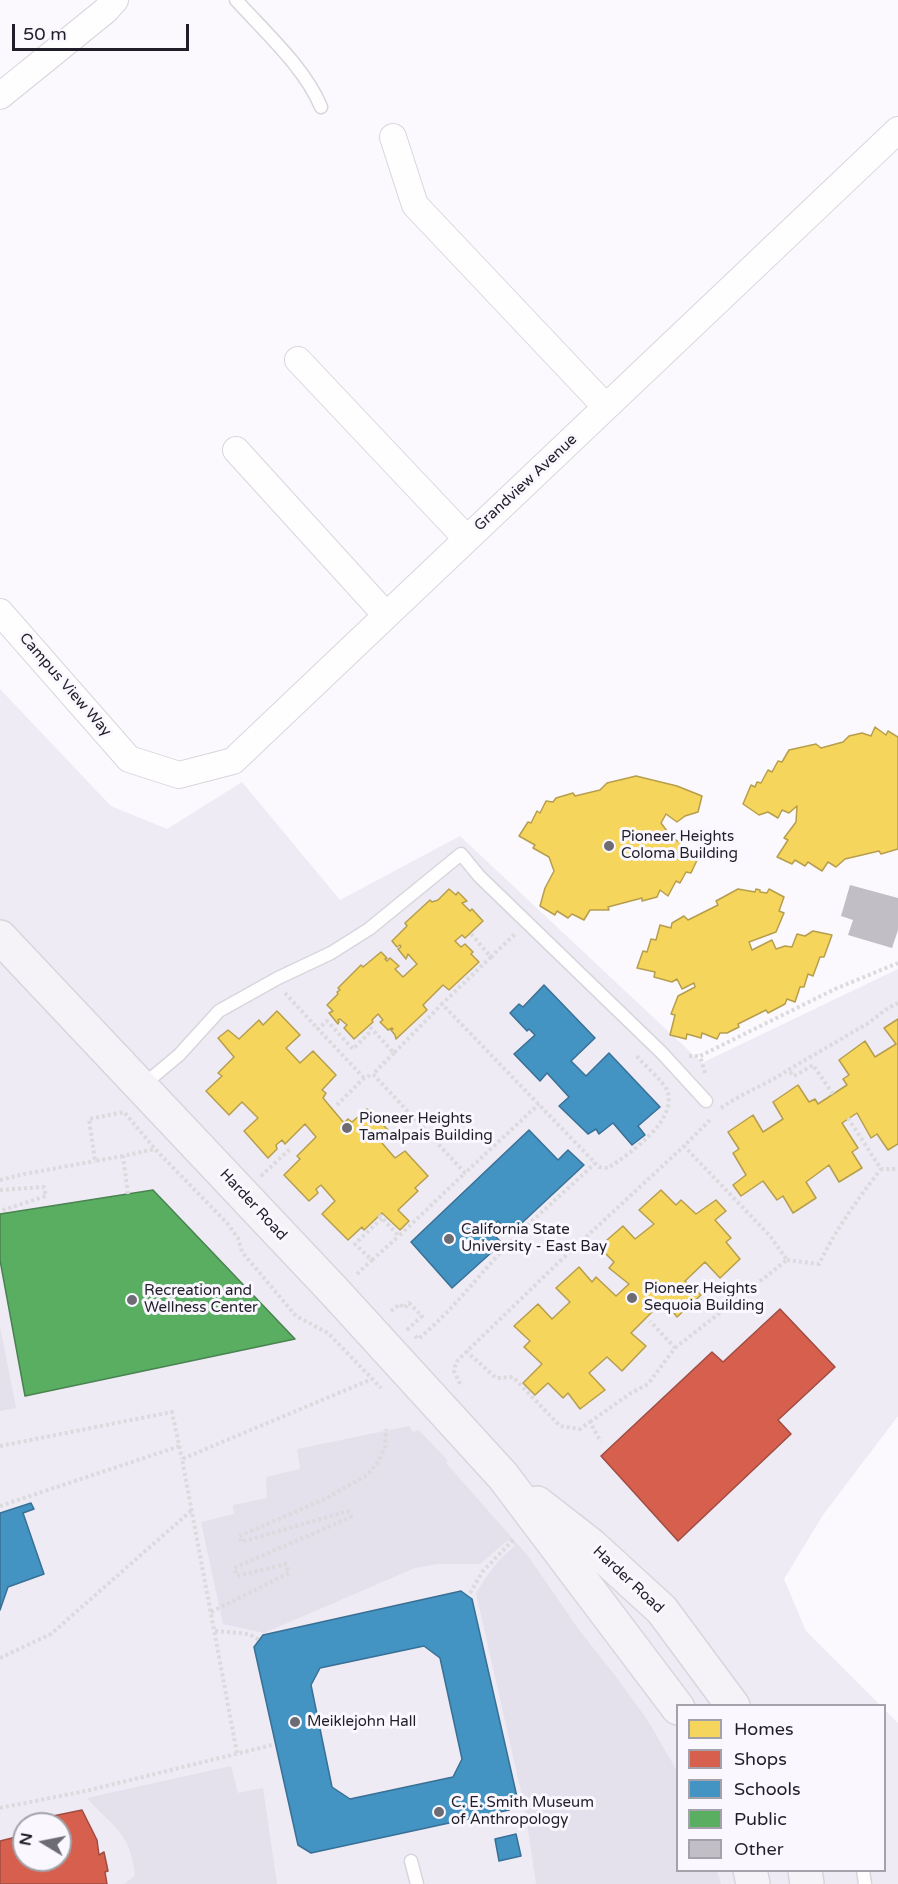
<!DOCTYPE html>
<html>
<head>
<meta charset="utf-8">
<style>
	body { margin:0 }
	#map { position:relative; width:898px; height:1884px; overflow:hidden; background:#fbf9fd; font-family:"Varela Round",sans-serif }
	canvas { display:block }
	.legend { position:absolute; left:676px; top:1704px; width:210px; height:168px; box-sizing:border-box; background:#faf8fe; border:2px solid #a3a1a9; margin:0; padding:8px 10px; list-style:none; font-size:18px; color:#211e29 }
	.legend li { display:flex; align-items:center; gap:12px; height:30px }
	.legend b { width:30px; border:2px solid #a3a1a9 }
	.north { position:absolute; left:12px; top:1812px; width:60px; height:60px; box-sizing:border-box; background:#faf8fe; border:2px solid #a3a1a9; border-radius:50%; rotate:280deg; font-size:16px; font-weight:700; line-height:24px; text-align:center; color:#211e29 }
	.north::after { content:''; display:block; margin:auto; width:21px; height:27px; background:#6d6b73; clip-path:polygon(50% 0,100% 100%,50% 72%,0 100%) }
	.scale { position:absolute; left:12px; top:24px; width:177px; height:27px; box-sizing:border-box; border:3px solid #211e29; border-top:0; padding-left:8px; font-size:18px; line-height:21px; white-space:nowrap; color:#211e29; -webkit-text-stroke:4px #faf8fe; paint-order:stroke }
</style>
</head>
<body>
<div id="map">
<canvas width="898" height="1884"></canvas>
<ul class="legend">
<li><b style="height:16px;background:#f6d55c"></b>Homes</li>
<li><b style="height:16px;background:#d6604d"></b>Shops</li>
<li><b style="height:16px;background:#4393c3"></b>Schools</li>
<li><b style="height:16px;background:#5aae61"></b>Public</li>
<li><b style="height:16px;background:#c1bec5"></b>Other</li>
</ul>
<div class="north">N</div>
<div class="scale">50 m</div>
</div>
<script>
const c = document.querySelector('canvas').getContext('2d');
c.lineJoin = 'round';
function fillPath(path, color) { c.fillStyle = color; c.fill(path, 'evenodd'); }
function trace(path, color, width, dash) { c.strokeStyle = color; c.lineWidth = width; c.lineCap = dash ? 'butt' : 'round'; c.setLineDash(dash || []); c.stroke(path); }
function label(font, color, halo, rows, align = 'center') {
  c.font = font + ' "Varela Round",sans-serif'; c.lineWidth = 6; c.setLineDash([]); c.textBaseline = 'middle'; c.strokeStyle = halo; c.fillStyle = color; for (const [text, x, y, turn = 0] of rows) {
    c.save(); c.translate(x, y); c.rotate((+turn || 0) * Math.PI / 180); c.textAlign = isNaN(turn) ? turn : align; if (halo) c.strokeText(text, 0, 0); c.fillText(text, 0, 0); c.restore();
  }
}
fillPath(new Path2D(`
	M 0,689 L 111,806 L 167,829 L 242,782 L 340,900 L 460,836 L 702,1063 L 898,969 L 898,1416 L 823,1515 L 784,1579 L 806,1631 L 880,1705 L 678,1706 L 678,1870 L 884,1870 L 885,1710 L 898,1723 L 898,1884 L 0,1884 ZM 24,1824 L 60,1824 L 60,1860 L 24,1860 Z`), '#eeebf5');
fillPath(new Path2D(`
	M 0,1326 L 16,1408 L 0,1411 Z
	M 409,1426 L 413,1432 L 419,1430 L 448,1461 L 446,1463 L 528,1556 L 579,1630 L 617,1678 L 648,1721 L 673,1764 L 678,1774 L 678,1870 L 717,1871 L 721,1884 L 536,1884 L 525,1809 L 476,1593 C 487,1575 498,1559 515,1546 L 508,1540 L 480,1564 L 437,1564 L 415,1568 L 264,1633 L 223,1624 L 201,1522 L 234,1514 L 233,1505 L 267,1498 L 266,1477 L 300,1469 L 297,1449 Z
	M 231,1766 L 238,1793 L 263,1788 L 277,1884 L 124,1884 L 135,1876 C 131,1833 113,1827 87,1798 Z`), '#e4e0ec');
const homes = new Path2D(`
	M 875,727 L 886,735 L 888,731 L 898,737 L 898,849 L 881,854 L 879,851 L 845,859 L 836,867 L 828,862 L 822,871 L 808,862 L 805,866 L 795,860 L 792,864 L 777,857 L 788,840 L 784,838 L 796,822 L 797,806 L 789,813 L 782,810 L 778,818 L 768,812 L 759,815 L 743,804 L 751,785 L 755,787 L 757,782 L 761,783 L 768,770 L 772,772 L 778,761 L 782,762 L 789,750 L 816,744 L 821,748 L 843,742 L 849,736 L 862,733 L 871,736 Z
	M 636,776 L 677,786 L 702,796 L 698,812 L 685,816 L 677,822 L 666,814 L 661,823 L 670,835 L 698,858 L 691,873 L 686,872 L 680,883 L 676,881 L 668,896 L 660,890 L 657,897 L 642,901 L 642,898 L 608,907 L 609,910 L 590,910 L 584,920 L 572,914 L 568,918 L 557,911 L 555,915 L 540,906 L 545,888 L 554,871 L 549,857 L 533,848 L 535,845 L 519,836 L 528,822 L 531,823 L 537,811 L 540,813 L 546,801 L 553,802 L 556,798 L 573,793 L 575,796 L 600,790 L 607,783 Z
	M 449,889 L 456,895 L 458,892 L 467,901 L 462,903 L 470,911 L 472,909 L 483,921 L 465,938 L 462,935 L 455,941 L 461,947 L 465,944 L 473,952 L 471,954 L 479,962 L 449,990 L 443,985 L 423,1005 L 427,1010 L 396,1039 L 395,1035 L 391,1030 L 393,1029 L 392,1028 L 388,1030 L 380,1022 L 383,1020 L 378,1014 L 372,1020 L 373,1022 L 354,1039 L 344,1028 L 347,1025 L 340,1019 L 338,1020 L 339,1022 L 338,1024 L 329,1013 L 333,1011 L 327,1005 L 338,994 L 337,992 L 340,990 L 338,988 L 361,965 L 363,967 L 381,952 L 387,958 L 385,959 L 387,961 L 390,958 L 399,966 L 395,969 L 403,977 L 417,964 L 408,954 L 406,959 L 398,949 L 401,947 L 400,945 L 397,947 L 392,941 L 407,926 L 405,923 L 430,900 L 432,902 L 438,900 Z
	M 738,889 L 755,892 L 756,889 L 760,890 L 760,892 L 767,893 L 769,889 L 784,897 L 779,911 L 784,913 L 776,932 L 749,942 L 752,950 L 772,940 L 776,949 L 785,946 L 792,947 L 797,934 L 805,936 L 813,931 L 832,935 L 824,957 L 820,957 L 813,976 L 808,974 L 804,987 L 800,987 L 795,1002 L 787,999 L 785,1004 L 768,1013 L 766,1010 L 738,1024 L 739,1027 L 727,1033 L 720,1033 L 717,1039 L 702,1033 L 701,1038 L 687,1034 L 686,1039 L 670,1035 L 675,1015 L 671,1014 L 678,996 L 695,987 L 694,983 L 682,989 L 677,979 L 672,982 L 654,977 L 655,972 L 637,968 L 643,951 L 647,952 L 651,939 L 656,940 L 660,925 L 671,928 L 672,923 L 684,916 L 688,920 L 718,905 L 716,901 Z
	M 277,1011 L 300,1035 L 286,1048 L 300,1063 L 313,1051 L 336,1075 L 322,1090 L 326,1093 L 323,1098 L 344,1123 L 348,1119 L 352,1122 L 367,1109 L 391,1133 L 382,1143 L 395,1158 L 405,1151 L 428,1176 L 415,1188 L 418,1191 L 398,1210 L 409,1221 L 400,1230 L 382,1213 L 364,1230 L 362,1227 L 348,1240 L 322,1214 L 335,1201 L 321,1185 L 316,1189 L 318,1193 L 309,1201 L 284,1175 L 300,1159 L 297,1156 L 316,1137 L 305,1124 L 285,1144 L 282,1140 L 276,1145 L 277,1149 L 268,1158 L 244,1131 L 258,1118 L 242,1102 L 229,1115 L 206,1091 L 222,1076 L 218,1073 L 234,1057 L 218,1038 L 228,1030 L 239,1039 L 259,1020 L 263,1025 Z
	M 898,1019 L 898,1144 L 888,1150 L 877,1134 L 871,1138 L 857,1113 L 842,1123 L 858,1148 L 852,1152 L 862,1168 L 839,1182 L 829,1165 L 806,1182 L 816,1198 L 793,1213 L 783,1196 L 777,1200 L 763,1181 L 741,1196 L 733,1185 L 746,1175 L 733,1153 L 739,1149 L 728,1132 L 753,1115 L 763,1132 L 783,1119 L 773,1102 L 798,1085 L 809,1102 L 815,1099 L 818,1104 L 847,1085 L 843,1079 L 849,1075 L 839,1060 L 865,1041 L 875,1057 L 896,1044 L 884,1028 Z
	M 661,1190 L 676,1205 L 681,1200 L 696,1214 L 716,1200 L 726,1211 L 715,1220 L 731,1238 L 726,1242 L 740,1259 L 720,1278 L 705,1262 L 685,1281 L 701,1295 L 677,1317 L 664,1300 L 631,1333 L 646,1346 L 622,1371 L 607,1357 L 589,1373 L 605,1390 L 580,1409 L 568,1393 L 563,1398 L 548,1383 L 535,1395 L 523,1383 L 542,1364 L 524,1347 L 530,1341 L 514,1326 L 538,1304 L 552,1319 L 570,1302 L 556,1288 L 579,1267 L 592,1282 L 596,1277 L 616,1296 L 629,1284 L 609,1268 L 614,1262 L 599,1247 L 623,1226 L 635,1239 L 654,1224 L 639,1210 Z`);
fillPath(homes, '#f6d55c');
trace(homes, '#b69e4d', 1.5);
const shops = new Path2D(`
	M 780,1309 L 835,1367 L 778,1420 L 791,1434 L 678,1541 L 601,1456 L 712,1352 L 723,1362 Z
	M 82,1810 L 97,1840 L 99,1855 L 104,1852 L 108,1871 L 105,1872 L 107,1884 L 0,1884 L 0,1841 L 24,1835 L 24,1860 L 60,1860 L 60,1824 L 50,1824 L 48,1817 Z`);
fillPath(shops, '#d6604d');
trace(shops, '#a04c42', 1.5);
const schools = new Path2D(`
	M 544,985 L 595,1038 L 571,1061 L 586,1076 L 609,1053 L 660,1107 L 638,1126 L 645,1135 L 632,1145 L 613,1123 L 599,1134 L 596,1129 L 588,1134 L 559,1106 L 569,1097 L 547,1073 L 540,1081 L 514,1054 L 535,1035 L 529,1029 L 527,1031 L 510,1013 L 519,1004 L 523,1007 Z
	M 529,1130 L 558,1160 L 568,1150 L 584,1165 L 510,1234 L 498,1221 L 489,1230 L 502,1243 L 452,1288 L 411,1242 Z
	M 31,1503 L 34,1509 L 23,1513 L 44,1574 L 8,1587 L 0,1610 L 0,1513 Z
	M 461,1591 L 472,1599 L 517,1797 L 509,1810 L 311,1853 L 298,1845 L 254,1647 L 263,1635 ZM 424,1646 L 440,1658 L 462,1759 L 453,1777 L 350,1799 L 332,1787 L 311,1685 L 320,1668 Z
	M 516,1834 L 521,1856 L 499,1861 L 495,1839 Z`);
fillPath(schools, '#4393c3');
trace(schools, '#397095', 1.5);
const public = new Path2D(`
	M 153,1190 L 295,1339 L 25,1396 L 0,1260 L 0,1214 Z`);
fillPath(public, '#5aae61');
trace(public, '#498350', 1.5);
fillPath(new Path2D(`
	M 850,885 L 898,898 L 898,930 L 892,948 L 848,935 L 853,920 L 841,916 Z`), '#c1bec5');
const lane = new Path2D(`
	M 236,0 C 265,32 305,68 321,107
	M 142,1086 L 179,1055 L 219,1011 L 278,978 L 331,953 L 369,929 L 461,854 L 479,876 L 662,1053 L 706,1101
	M 411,1861 L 417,1884
	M 863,1870 L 865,1884`);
const street = new Path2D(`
	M 0,96 L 105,11 L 115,0
	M 393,137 L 415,205 L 606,407
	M 298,360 L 467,539
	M 236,450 L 386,615
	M 0,612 L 129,759 L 179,775 L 233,761 L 898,130`);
const secondary = new Path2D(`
	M 0,937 L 334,1291 L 503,1476 L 678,1708
	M 537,1503 L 591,1545 L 662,1610 L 733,1706
	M 750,1870 L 753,1884
	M 805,1870 L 807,1884`);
trace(lane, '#d8d6dd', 15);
trace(street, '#d8d6dd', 28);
trace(secondary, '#d8d6dd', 36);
trace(new Path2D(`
	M 471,934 L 491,957 L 516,933
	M 491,957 L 442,1004 L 599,1167 L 608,1168 C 629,1154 679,1120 667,1090 C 664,1082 641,1062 635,1054
	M 285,993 L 318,1029
	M 370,1027 L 394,1053 L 442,1004
	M 394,1053 L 373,1074 L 465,1173 L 539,1104
	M 689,1056 L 700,1056
	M 705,1073 L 700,1056 L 835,989 L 898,963
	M 364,1078 L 318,1029 L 327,1021 L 353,1049 L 372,1030
	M 833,1094 L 813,1065 L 794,1076 L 788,1070 L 867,1024 L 888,1008 L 898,1003
	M 337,1105 L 364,1078 L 373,1074
	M 721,1108 C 742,1093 766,1085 788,1070
	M 848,1118 L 881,1169 L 898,1169
	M 123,1156 L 95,1161 L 89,1119 L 124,1112 L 155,1149
	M 261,1174 L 262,1175 L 290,1149
	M 0,1180 L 24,1174 L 95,1161
	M 0,1190 L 44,1187 L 46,1196 L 0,1211
	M 128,1194 L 123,1156 L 155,1149 L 227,1223 L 238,1238 L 242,1252 L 296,1316 L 328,1333 L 381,1388
	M 379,1215 L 399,1236 L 465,1173
	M 372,1260 L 399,1236
	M 787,1260 L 819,1264 C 836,1229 857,1200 881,1169
	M 357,1274 L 372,1260 L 355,1244 L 382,1218
	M 391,1311 L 400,1304 L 404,1308 L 409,1303 L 422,1316 L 408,1329 L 410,1330
	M 415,1336 L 418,1339 C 450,1313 473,1282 501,1252 C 530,1221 564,1193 595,1163
	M 675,1348 L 787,1260 L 770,1236 L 684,1146 L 712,1118
	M 466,1351 L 496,1378 L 513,1377 L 560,1426 L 580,1429 L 590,1422 L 601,1442
	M 460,1384 L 454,1371 L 456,1362 L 461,1357 L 558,1263 L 684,1146
	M 590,1422 L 631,1393 L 648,1384 L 675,1348 L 650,1321
	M 0,1446 L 172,1412 L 182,1459
	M 0,1506 L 180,1446
	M 470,1593 L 483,1571 L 515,1538
	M 211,1612 L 289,1573 L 286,1564 L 237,1576 L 234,1568 L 351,1517 L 348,1511 L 241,1542 L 239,1536 L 325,1499 L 367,1475 L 378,1462 L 385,1447 L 386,1429
	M 215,1631 L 249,1634 L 259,1640
	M 0,1658 L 51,1634 L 192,1510
	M 237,1753 L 182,1459 L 372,1379
	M 0,1808 L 90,1790 L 272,1745`), '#dbdadc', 4, [3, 3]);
trace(lane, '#fefeff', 12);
trace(street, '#fefeff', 26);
trace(secondary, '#f5f3f8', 33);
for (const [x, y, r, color] of [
	[609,846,6,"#6d6b73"],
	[347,1128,6,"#6d6b73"],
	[449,1239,6,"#6d6b73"],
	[632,1298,6,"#6d6b73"],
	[132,1300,6,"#6d6b73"],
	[295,1722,6,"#6d6b73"],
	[439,1812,6,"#6d6b73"]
]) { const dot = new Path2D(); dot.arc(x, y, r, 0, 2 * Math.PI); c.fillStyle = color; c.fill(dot); trace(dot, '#faf8fe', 2); }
label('15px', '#211e29', '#faf8fe', [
	["Grandview Avenue",526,483,-43],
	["Campus View Way",65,685,49],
	["Harder Road",253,1205,47],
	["Harder Road",628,1580,43]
]);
label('15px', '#211e29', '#faf8fe', [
	["Pioneer Heights",621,837],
	["Coloma Building",621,854],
	["Pioneer Heights",359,1119],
	["Tamalpais Building",359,1136],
	["California State",461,1230],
	["University - East Bay",461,1247],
	["Pioneer Heights",644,1289],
	["Sequoia Building",644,1306],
	["Recreation and",144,1291],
	["Wellness Center",144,1308],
	["Meiklejohn Hall",307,1722],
	["C. E. Smith Museum",451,1803],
	["of Anthropology",451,1820]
], 'left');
</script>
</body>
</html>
